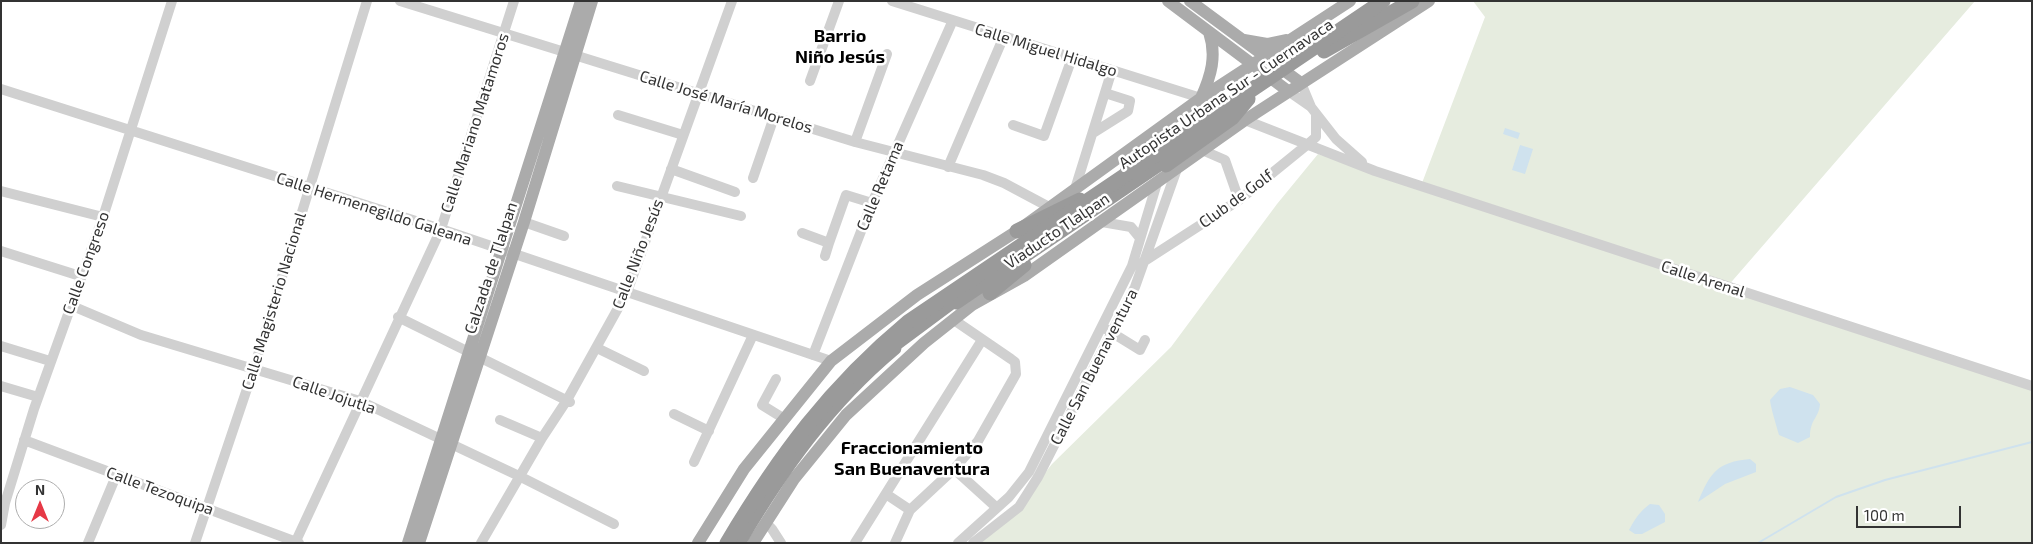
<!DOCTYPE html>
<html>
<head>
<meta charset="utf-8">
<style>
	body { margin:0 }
	#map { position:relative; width:2033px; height:544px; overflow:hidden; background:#fff; font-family:"Exo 2",sans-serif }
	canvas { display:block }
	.frame { position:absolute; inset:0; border:2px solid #333; pointer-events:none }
	.north { position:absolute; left:15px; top:479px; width:50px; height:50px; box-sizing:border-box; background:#fff; border:1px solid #adadad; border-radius:50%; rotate:0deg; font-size:14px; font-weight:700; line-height:20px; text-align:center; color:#333 }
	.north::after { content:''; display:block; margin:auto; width:18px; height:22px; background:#e63946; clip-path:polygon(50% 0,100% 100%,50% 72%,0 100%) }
	.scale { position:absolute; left:1856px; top:506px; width:105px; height:22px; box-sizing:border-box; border:2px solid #333; border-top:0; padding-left:6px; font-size:15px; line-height:18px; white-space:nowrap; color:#333; -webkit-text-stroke:4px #fff; paint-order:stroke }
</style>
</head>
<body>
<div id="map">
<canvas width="2033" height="544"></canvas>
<div class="frame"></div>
<div class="north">N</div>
<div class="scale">100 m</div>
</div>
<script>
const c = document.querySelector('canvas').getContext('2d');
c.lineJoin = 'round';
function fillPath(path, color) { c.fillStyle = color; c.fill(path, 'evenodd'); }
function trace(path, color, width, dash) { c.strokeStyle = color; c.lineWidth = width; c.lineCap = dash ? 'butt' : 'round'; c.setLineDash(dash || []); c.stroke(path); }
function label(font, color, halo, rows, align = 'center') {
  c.font = font + ' "Exo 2",sans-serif'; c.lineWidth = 5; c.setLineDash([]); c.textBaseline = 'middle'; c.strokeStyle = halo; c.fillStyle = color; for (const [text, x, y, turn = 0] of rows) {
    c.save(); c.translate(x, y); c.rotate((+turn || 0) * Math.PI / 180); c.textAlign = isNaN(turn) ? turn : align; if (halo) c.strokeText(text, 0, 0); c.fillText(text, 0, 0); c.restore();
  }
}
fillPath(new Path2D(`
	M 1473,1 L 1975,1 L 1727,287 L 1422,183 L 1485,17 Z
	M 1318,154 L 2032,390 L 2032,543 L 973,543 L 1031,491 L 1052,464 L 1171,347 L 1277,204 Z`), '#e6ecdf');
fillPath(new Path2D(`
	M 1505,128 L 1520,133 L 1518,139 L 1503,134 Z
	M 1520,145 L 1533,149 L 1525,174 L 1512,170 Z
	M 1790,387 L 1813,395 L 1820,404 C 1819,418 1810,419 1810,437 L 1798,443 L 1779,435 C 1776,424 1771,409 1770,400 L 1780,389 Z
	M 1750,459 L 1756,464 L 1756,472 L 1725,484 L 1698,502 C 1710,473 1717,462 1750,459 Z
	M 1650,504 L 1659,505 L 1665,514 L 1665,522 L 1642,534 L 1635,534 L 1629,530 C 1635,519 1640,511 1650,504 Z`), '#cfe2ee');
trace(new Path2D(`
	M 1758,543 L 1836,497 L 1885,480 L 2032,442`), '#cfe2ee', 2);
trace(new Path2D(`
	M 400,1 L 855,142 L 983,175 L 1004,183 L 1049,207
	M 892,1 L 1201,98
	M 810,81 L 839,1
	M 1301,83 L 1311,107
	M 1,89 L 441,229 L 831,361
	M 1288,91 L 1311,107 L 1336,139 L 1362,162
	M 618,115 L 683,135
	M 1245,120 L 1375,171 L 2032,386
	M 1013,125 L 1044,136 L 1072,58
	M 1093,133 L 1128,111 L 1130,101 L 1105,93
	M 855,142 L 887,54
	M 1202,150 L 1225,160 L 1239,200
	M 948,167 L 1004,36
	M 671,169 L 735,192
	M 753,178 L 774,117
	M 617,186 L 741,216
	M 1075,189 L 1112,70
	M 1,191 L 103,217
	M 524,222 L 564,236
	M 1102,222 L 1131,227 L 1140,238
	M 802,233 L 829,243 L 846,195 L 872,203
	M 1,251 L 80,276
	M 825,256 L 829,243
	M 1143,262 L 1239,200 L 1308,144 L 1316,137 L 1316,114
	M 70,305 L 141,335 L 360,401 L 519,476 L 614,524
	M 398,317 L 570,402
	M 1106,329 L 1140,350 L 1145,340
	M 1,346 L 50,361
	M 597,348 L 644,371
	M 813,355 L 872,203 L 953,20
	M 776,379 L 762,405 L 783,418
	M 1,386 L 38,397
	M 674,414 L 709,431
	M 500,420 L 542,438
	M 24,440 L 299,543
	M 694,462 L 753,335
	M 954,469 L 997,508
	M 886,494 L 910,510
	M 766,523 L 772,529 L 781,543
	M 1,525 L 5,503 L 34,409 L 103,217 L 172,1
	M 88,543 L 116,476
	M 195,543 L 254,368 L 367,1
	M 295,543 L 441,229 L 514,1
	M 481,543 L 542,438 L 567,400 L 627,292 L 732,1
	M 855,543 L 982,340
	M 895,543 L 910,510 L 954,469 L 978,441 L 1016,374 L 1015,362 L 1011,359 L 954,320
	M 958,543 L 1009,497 L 1029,472 L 1132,266 L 1157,183
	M 973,543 L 1019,507 L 1038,477 L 1135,287 L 1178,166`), '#d0d0d0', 10);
trace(new Path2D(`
	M 1168,1 L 1288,91
	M 1190,1 L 1301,83
	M 1244,40 L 1267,44 L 1286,40
	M 1201,98 C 1211,76 1217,56 1209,32
	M 408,543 L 581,1
	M 419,543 L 524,222 L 592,1
	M 698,543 L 744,469 L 831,361 L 917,295 L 1017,231 L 1201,98 L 1350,1
	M 753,543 L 794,479 L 846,415 L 924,343 L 972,305 L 1024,276 L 1245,120 L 1429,1`), '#ababab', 12);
trace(new Path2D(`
	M 1324,51 L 1412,1
	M 1128,170 L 1134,161 L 1152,147
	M 1017,231 L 1080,200
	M 990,293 L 1024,265
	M 956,302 L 1175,153
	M 884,352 L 962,294
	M 738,543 C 781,470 828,403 894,348`), '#9a9a9a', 15);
trace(new Path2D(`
	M 1166,165 L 1232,118 L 1248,99
	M 727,543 C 779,456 830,387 908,322 L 1383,1`), '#9a9a9a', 15);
label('16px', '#333', '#fff', [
	["Calle Miguel Hidalgo",1046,50,17],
	["Autopista Urbana Sur - Cuernavaca",1226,94,-34],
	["Calle José María Morelos",726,102,17],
	["Calle Mariano Matamoros",475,123,-72],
	["Calle Retama",880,186,-67],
	["Club de Golf",1236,199,-36],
	["Calle Hermenegildo Galeana",374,209,18],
	["Viaducto Tlalpan",1057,231,-34],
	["Calle Niño Jesús",638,254,-69],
	["Calle Congreso",86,263,-70],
	["Calzada de Tlalpan",491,268,-72],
	["Calle Arenal",1703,279,18],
	["Calle Magisterio Nacional",274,301,-73],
	["Calle San Buenaventura",1094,367,-63],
	["Calle Jojutla",334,395,19],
	["Calle Tezoquipa",160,491,20]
]);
label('bold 18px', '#000', '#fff', [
	["Barrio",840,36],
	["Niño Jesús",840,57],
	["Fraccionamiento",912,448],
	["San Buenaventura",912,469]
]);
</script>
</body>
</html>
